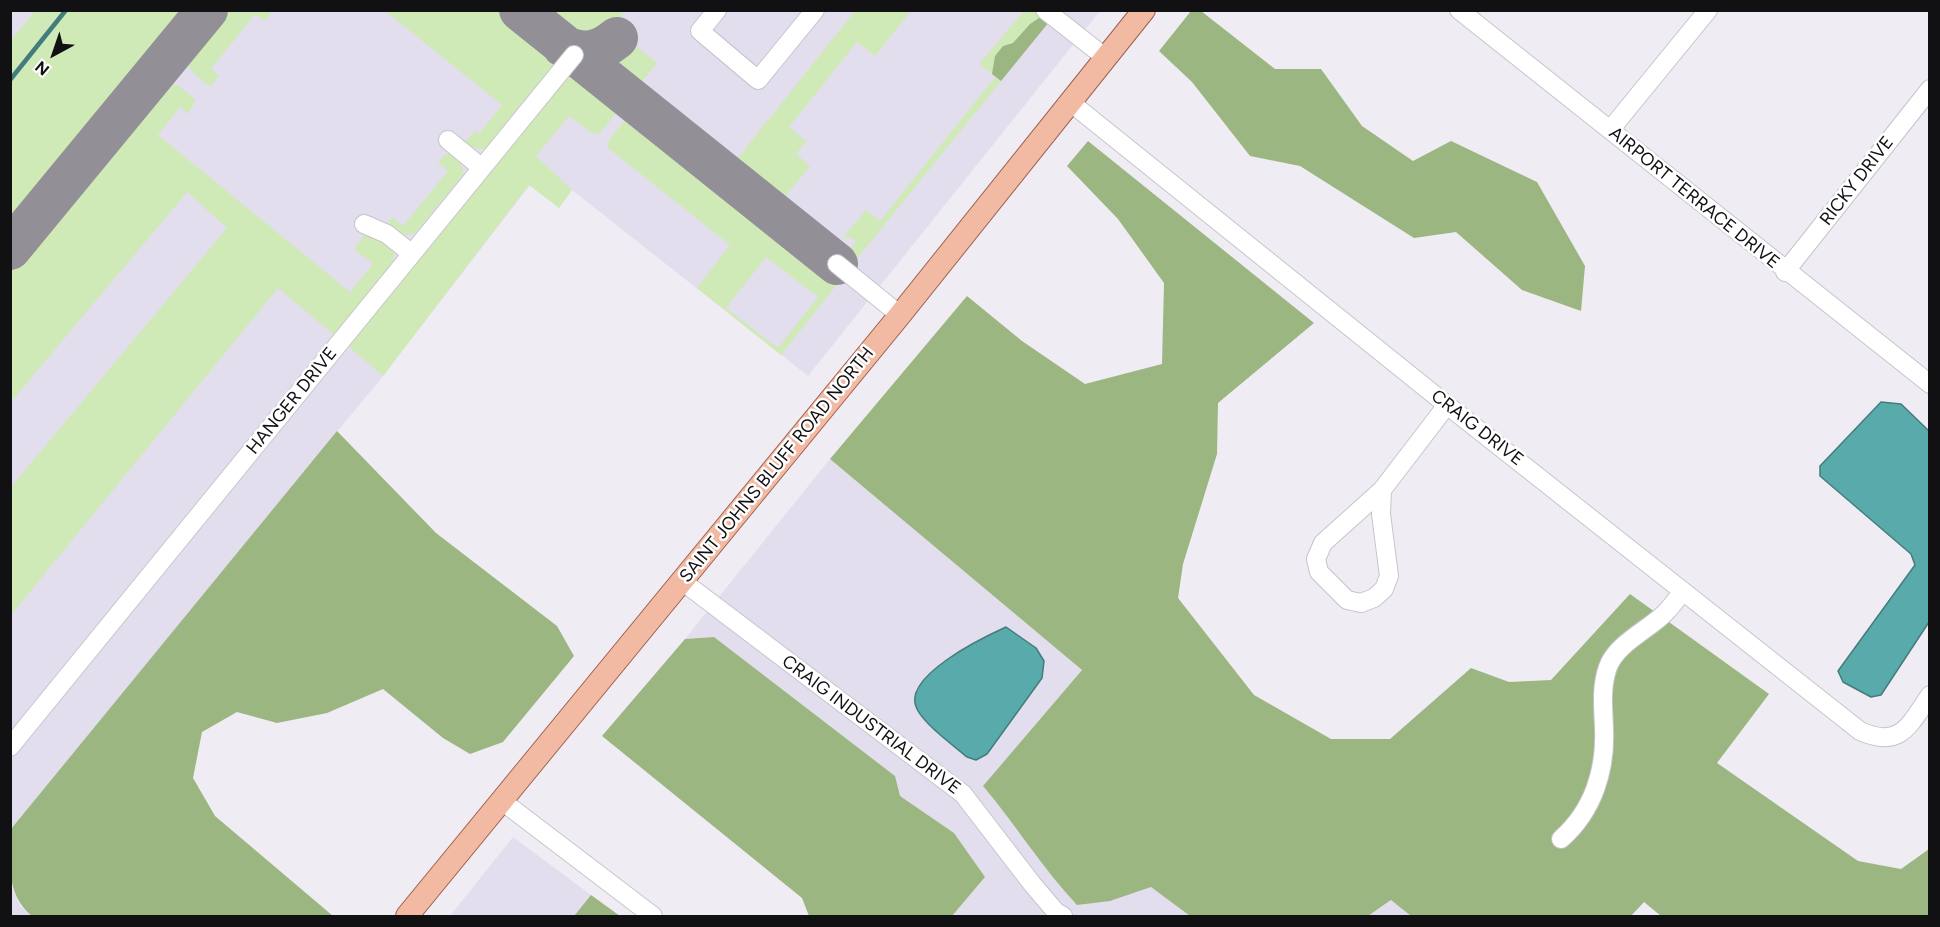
<!DOCTYPE html>
<html>
<head>
<meta charset="utf-8">
<style>
	body { margin:0 }
	#map { position:relative; width:1940px; height:927px; overflow:hidden; background:#efecf4; font-family:Figtree,sans-serif }
	canvas { display:block }
	.frame { position:absolute; inset:0; border:12px solid #111013; pointer-events:none }
	.north { position:absolute; left:24px; top:24px; width:60px; height:60px; -webkit-text-stroke:4px #fff; paint-order:stroke; rotate:220deg; font-size:16px; font-weight:700; line-height:24px; text-align:center; color:#111013 }
	.north::after { content:''; display:block; margin:auto; width:21px; height:27px; background:#111013; clip-path:polygon(50% 0,100% 100%,50% 72%,0 100%) }
</style>
</head>
<body>
<div id="map">
<canvas width="1940" height="927"></canvas>
<div class="frame"></div>
<div class="north">N</div>
</div>
<script>
const c = document.querySelector('canvas').getContext('2d');
c.lineJoin = 'round';
function fillPath(path, color) { c.fillStyle = color; c.fill(path, 'evenodd'); }
function trace(path, color, width, dash) { c.strokeStyle = color; c.lineWidth = width; c.lineCap = dash ? 'butt' : 'round'; c.setLineDash(dash || []); c.stroke(path); }
function label(font, color, halo, rows, align = 'center') {
  c.font = font + ' Figtree,sans-serif'; c.lineWidth = 5; c.setLineDash([]); c.textBaseline = 'middle'; c.strokeStyle = halo; c.fillStyle = color; for (const [text, x, y, turn = 0] of rows) {
    c.save(); c.translate(x, y); c.rotate((+turn || 0) * Math.PI / 180); c.textAlign = isNaN(turn) ? turn : align; if (halo) c.strokeText(text, 0, 0); c.fillText(text, 0, 0); c.restore();
  }
}
fillPath(new Path2D(`
	M 11,11 L 1100,11 L 808,376 L 572,190 L 559,208 L 530,185 L 383,376 L 11,829 Z
	M 830,459 L 1082,670 L 983,786 L 1018,828 L 1110,901 L 1151,887 L 1190,916 L 952,916 L 985,877 L 954,833 L 899,796 L 895,776 L 714,637 L 685,639 Z
	M 513,837 L 591,895 L 574,916 L 450,916 Z
	M 10,882 L 20,906 L 32,916 L 11,916 Z
	M 1392,900 L 1411,916 L 1368,916 Z`), '#e2deed');
fillPath(new Path2D(`
	M 35,11 L 191,11 L 11,227 L 11,40 Z
	M 223,11 L 271,11 L 271,13 L 265,21 L 255,14 L 211,69 L 219,76 L 211,86 C 205,84 201,79 196,75 C 172,56 209,27 223,11 Z
	M 385,11 L 497,11 L 555,58 L 554,64 L 485,150 L 471,147 L 465,142 L 475,131 L 479,134 L 502,105 Z
	M 538,11 L 625,11 C 592,53 572,40 538,11 Z
	M 855,11 L 911,11 L 875,56 L 857,42 L 789,127 L 806,141 L 796,154 L 810,166 L 781,202 L 733,164 Z
	M 1024,11 L 1034,11 L 1042,16 L 1030,24 L 1013,43 L 1003,46 L 995,56 L 992,74 L 979,64 Z
	M 632,43 L 657,63 L 637,87 L 610,68 L 628,44 Z
	M 577,73 L 615,104 L 617,112 L 599,134 L 592,133 L 569,116 L 536,156 L 572,190 L 559,208 L 529,185 L 383,376 L 348,346 L 567,76 Z
	M 995,77 L 1001,81 L 851,266 L 841,259 L 841,249 L 843,247 L 848,251 L 856,242 L 850,237 L 847,239 L 844,236 L 866,210 L 880,221 Z
	M 169,84 L 179,86 L 196,100 L 188,114 L 180,107 L 158,135 L 350,292 L 373,264 L 354,249 L 365,235 L 373,235 L 390,244 L 394,253 L 392,266 L 334,335 L 278,288 L 11,615 L 11,487 L 227,228 L 187,192 L 11,402 L 11,265 L 157,88 Z
	M 634,119 L 821,267 L 828,266 L 843,277 L 781,355 L 697,288 L 730,245 L 608,148 L 609,140 L 624,121 ZM 766,257 L 818,297 L 778,348 L 726,308 Z
	M 445,154 C 456,154 464,165 463,175 L 414,234 L 398,235 L 387,226 L 392,217 L 403,226 L 448,171 L 438,162 Z`), '#d0eab7');
fillPath(new Path2D(`
	M 1058,11 L 1001,81 L 992,74 L 995,56 L 1003,46 L 1013,43 L 1030,24 L 1042,16 Z
	M 1191,11 L 1201,11 L 1275,69 L 1321,69 L 1362,126 L 1413,161 L 1451,141 L 1537,182 L 1585,266 L 1581,311 L 1522,290 L 1456,232 L 1414,238 L 1300,166 L 1250,156 L 1192,82 L 1159,51 Z
	M 1088,141 L 1314,323 L 1218,403 L 1217,454 L 1183,564 L 1178,598 L 1254,695 L 1331,739 L 1390,739 L 1471,668 L 1509,682 L 1551,680 L 1630,594 L 1769,694 L 1717,763 L 1858,861 L 1901,869 L 1929,849 L 1929,916 L 1661,916 L 1644,902 L 1631,916 L 1411,916 L 1391,900 L 1368,916 L 1190,916 L 1151,887 L 1110,901 L 1077,905 C 1042,868 1016,825 983,786 L 1082,670 L 830,459 L 967,296 L 1022,341 L 1085,384 L 1162,364 L 1164,283 L 1118,219 L 1067,166 Z
	M 337,431 L 436,533 L 557,626 L 574,656 L 503,742 L 470,754 L 443,738 L 383,689 L 327,713 L 277,723 L 237,712 L 202,732 L 193,778 L 215,816 L 333,916 L 32,916 C 5,894 10,861 11,829 Z
	M 714,637 L 895,776 L 900,796 L 954,833 L 985,877 L 952,916 L 809,916 L 802,898 L 602,736 L 685,639 Z
	M 591,895 L 620,916 L 574,916 Z`), '#9bb680');
const water = new Path2D(`
	M 1881,402 L 1901,404 L 1929,431 L 1929,622 L 1881,695 L 1871,697 L 1843,682 L 1838,671 L 1915,565 L 1911,554 L 1820,476 L 1820,466 Z
	M 1006,627 L 1036,648 L 1044,661 L 1042,678 L 987,754 L 976,760 L 967,757 C 953,745 925,725 917,709 C 900,677 984,637 1006,627 Z`);
fillPath(water, '#59abab');
trace(water, '#437c7d', 1.5);
trace(new Path2D(`
	M 10,80 L 66,10`), '#437c7d', 4.5);
trace(new Path2D(`
	M 520,10 L 837,264
	M 563,46 C 584,55 599,53 617,38
	M 10,249 L 207,10`), '#929096', 42);
const minor = new Path2D(`
	M 717,10 L 700,31 L 758,80 L 815,10
	M 1045,10 L 1106,58
	M 1459,10 L 1930,384
	M 1070,102 L 1447,405 L 1860,731 C 1900,749 1909,726 1930,695
	M 1610,130 L 1708,10
	M 448,140 L 482,168
	M 364,224 L 387,234 L 412,254
	M 837,264 L 900,315
	M 1785,272 L 1930,89
	M 1382,490 L 1381,514 L 1389,576 L 1384,589 L 1374,598 L 1361,603 L 1347,600 L 1319,572 L 1316,559 L 1323,543 L 1382,490 L 1447,405
	M 682,581 L 963,794 L 1033,885 L 1056,912 L 1063,916
	M 10,747 L 574,55
	M 502,801 L 653,916
	M 1561,839 C 1594,810 1606,769 1604,727 C 1603,706 1601,686 1608,667 C 1616,644 1648,630 1665,613 C 1671,607 1677,599 1682,592`);
const major = new Path2D(`
	M 407,916 L 900,315 L 1144,10`);
trace(minor, '#c6c4cb', 20);
trace(major, '#9e5f49', 24);
trace(minor, '#fff', 18);
trace(major, '#f2b9a3', 22);
label('18px', '#111013', '#fff', [
	["RICKY DRIVE",1857,181,-52],
	["AIRPORT TERRACE DRIVE",1694,198,39],
	["HANGER DRIVE",292,401,-51],
	["CRAIG DRIVE",1477,428,38],
	["SAINT JOHNS BLUFF ROAD NORTH",777,465,-51],
	["CRAIG INDUSTRIAL DRIVE",871,725,37]
]);
</script>
</body>
</html>
